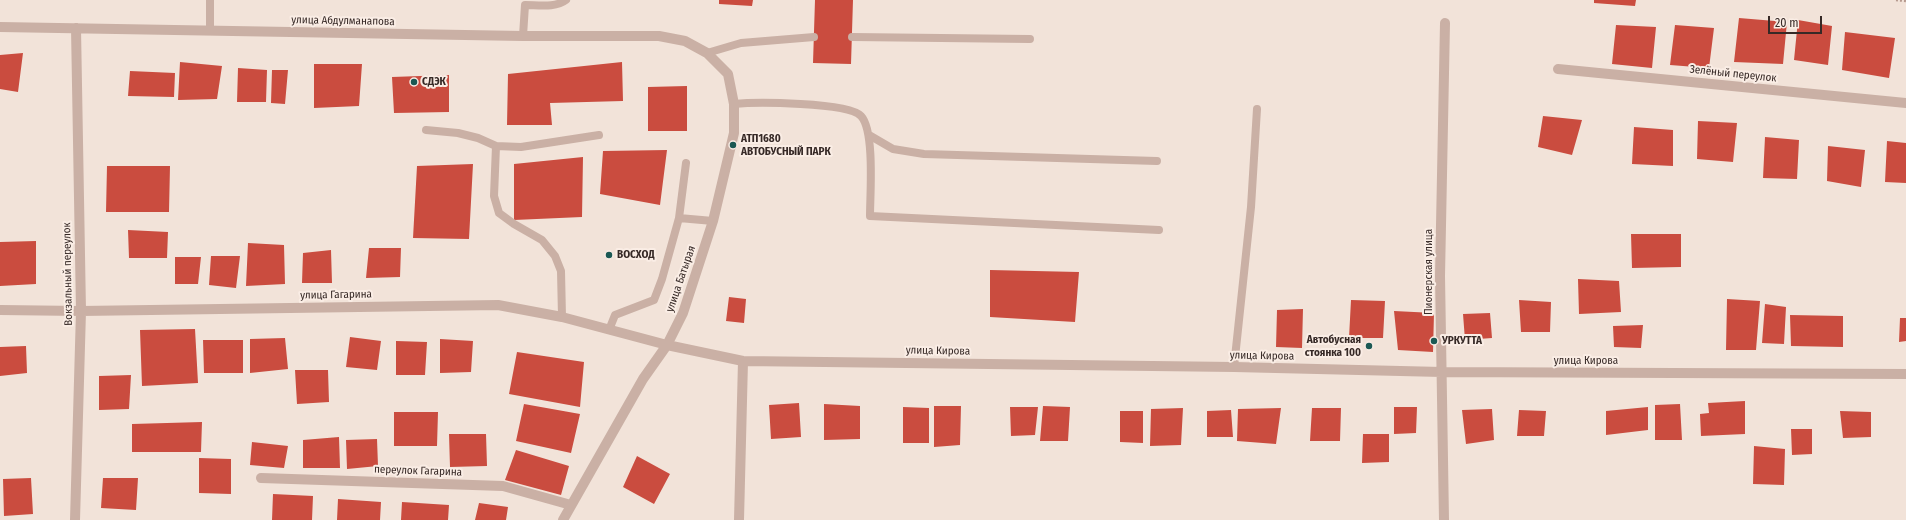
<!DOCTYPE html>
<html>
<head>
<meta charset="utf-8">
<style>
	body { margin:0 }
	#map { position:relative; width:1906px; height:520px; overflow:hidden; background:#f2e3d9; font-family:"Fira Sans Condensed",sans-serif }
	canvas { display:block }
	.scale { position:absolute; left:1768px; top:16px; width:54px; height:18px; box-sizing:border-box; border:2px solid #362926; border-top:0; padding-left:5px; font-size:12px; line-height:14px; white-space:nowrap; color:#362926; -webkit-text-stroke:3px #faede5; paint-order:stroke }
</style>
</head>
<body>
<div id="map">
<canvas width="1906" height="520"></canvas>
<div class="scale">20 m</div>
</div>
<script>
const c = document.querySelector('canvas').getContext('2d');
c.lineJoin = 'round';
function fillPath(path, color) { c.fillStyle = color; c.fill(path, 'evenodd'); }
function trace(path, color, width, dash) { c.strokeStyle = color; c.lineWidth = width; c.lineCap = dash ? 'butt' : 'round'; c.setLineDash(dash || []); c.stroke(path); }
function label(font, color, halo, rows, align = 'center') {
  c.font = font + ' "Fira Sans Condensed",sans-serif'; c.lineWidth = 4; c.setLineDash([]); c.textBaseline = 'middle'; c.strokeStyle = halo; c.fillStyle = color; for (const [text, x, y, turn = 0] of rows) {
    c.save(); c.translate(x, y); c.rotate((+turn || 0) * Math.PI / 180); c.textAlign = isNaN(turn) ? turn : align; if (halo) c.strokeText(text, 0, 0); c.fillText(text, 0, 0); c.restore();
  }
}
fillPath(new Path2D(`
	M 719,0 L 753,0 L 752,6 L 719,4 Z
	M 815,0 L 853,0 L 851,64 L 813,63 Z
	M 1594,0 L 1636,0 L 1635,6 L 1594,3 Z
	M 1739,18 L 1787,22 L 1783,64 L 1734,62 Z
	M 1798,20 L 1832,26 L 1828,65 L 1794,60 Z
	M 1616,25 L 1656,27 L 1652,68 L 1612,64 Z
	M 1675,25 L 1714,28 L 1709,68 L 1670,65 Z
	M 1845,32 L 1895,38 L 1889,78 L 1842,70 Z
	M 23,53 L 18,92 L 0,89 L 0,55 Z
	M 180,62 L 222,66 L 217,99 L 178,100 Z
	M 622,62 L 623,101 L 550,103 L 552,125 L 507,125 L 508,74 Z
	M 314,64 L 362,64 L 359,106 L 314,108 Z
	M 238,68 L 267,70 L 266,102 L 237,102 Z
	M 272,70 L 288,70 L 285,104 L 271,103 Z
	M 130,71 L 175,73 L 174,97 L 128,96 Z
	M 449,75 L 449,112 L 394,113 L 392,77 Z
	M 687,86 L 687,131 L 648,131 L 648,87 Z
	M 1543,116 L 1582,120 L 1572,155 L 1538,147 Z
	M 1698,121 L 1737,123 L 1733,162 L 1697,159 Z
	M 1634,127 L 1673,130 L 1673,166 L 1632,164 Z
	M 1765,137 L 1799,140 L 1797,179 L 1763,178 Z
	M 1887,141 L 1906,143 L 1906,183 L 1885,182 Z
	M 1828,146 L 1865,150 L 1861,187 L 1827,181 Z
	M 667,150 L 660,205 L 600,194 L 603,151 Z
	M 583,157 L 582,217 L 514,220 L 514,164 Z
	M 473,164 L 469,239 L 413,238 L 417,166 Z
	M 107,166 L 170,166 L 169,212 L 106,212 Z
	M 128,230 L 168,232 L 167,258 L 129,258 Z
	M 1631,234 L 1681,234 L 1681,267 L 1632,268 Z
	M 36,241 L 36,284 L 0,286 L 0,242 Z
	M 248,243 L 284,245 L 285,284 L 246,286 Z
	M 369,248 L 401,248 L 400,277 L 366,278 Z
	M 331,250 L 332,283 L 302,283 L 303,253 Z
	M 211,256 L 240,256 L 236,288 L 209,285 Z
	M 175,257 L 201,257 L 198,284 L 175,284 Z
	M 990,270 L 1079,272 L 1075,322 L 990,317 Z
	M 1578,279 L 1619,281 L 1621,312 L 1579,314 Z
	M 729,297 L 746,299 L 744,323 L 726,321 Z
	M 1727,299 L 1760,301 L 1756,350 L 1726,350 Z
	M 1351,300 L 1385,301 L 1383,338 L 1349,338 Z
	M 1519,300 L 1551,302 L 1550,332 L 1521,332 Z
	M 1765,304 L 1786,307 L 1784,344 L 1762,343 Z
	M 1303,309 L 1302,348 L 1276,347 L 1277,310 Z
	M 1394,311 L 1434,313 L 1433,352 L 1398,350 Z
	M 1490,313 L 1492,338 L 1465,340 L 1463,314 Z
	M 1790,315 L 1843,316 L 1843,347 L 1791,346 Z
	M 1900,318 L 1906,318 L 1906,341 L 1899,342 Z
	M 1643,325 L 1641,348 L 1614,347 L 1613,326 Z
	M 195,329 L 198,383 L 142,386 L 140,330 Z
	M 350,337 L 381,341 L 377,370 L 346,367 Z
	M 285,338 L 288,369 L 250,373 L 250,339 Z
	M 440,339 L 473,341 L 471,372 L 440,373 Z
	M 203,340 L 243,340 L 243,373 L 204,373 Z
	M 396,341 L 427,342 L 425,375 L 396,375 Z
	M 26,346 L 27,373 L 0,376 L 0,347 Z
	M 517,352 L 584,362 L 580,407 L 509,394 Z
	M 295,370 L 328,370 L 329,402 L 297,404 Z
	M 131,375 L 129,409 L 99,410 L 99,376 Z
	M 1745,401 L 1745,434 L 1701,436 L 1700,414 L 1709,413 L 1708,403 Z
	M 799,403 L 801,437 L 771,439 L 769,405 Z
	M 524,404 L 580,414 L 571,453 L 516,441 Z
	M 824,404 L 860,406 L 860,439 L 824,440 Z
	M 1680,404 L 1682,440 L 1655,440 L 1655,405 Z
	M 934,406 L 961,406 L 960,445 L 934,447 Z
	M 1043,406 L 1070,407 L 1068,441 L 1040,441 Z
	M 903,407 L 929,408 L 929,443 L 903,443 Z
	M 1010,407 L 1038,407 L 1035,435 L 1011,436 Z
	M 1394,407 L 1417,407 L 1416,433 L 1394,434 Z
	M 1648,407 L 1648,430 L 1606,435 L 1606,411 Z
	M 1183,408 L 1181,445 L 1150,446 L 1151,409 Z
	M 1281,408 L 1276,444 L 1237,441 L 1238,409 Z
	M 1312,408 L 1341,408 L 1340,441 L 1310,441 Z
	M 1492,409 L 1494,440 L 1466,444 L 1462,410 Z
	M 1231,410 L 1233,437 L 1207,437 L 1207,411 Z
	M 1519,410 L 1546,411 L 1544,436 L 1517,436 Z
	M 1120,411 L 1143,411 L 1143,443 L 1120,442 Z
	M 1840,411 L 1871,412 L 1871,437 L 1843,438 Z
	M 394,412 L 438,412 L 437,446 L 394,446 Z
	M 202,422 L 201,452 L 132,452 L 132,424 Z
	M 1791,429 L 1812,429 L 1812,454 L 1792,455 Z
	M 449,434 L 486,434 L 487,466 L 450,467 Z
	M 1363,434 L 1389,434 L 1389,462 L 1362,463 Z
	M 339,437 L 340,468 L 303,468 L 303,440 Z
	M 377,439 L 378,466 L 347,469 L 346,440 Z
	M 252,442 L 288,446 L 284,468 L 250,465 Z
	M 1754,446 L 1785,449 L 1784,485 L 1753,484 Z
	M 516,450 L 569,466 L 561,495 L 505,480 Z
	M 637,456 L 670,474 L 654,504 L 623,487 Z
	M 199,458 L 231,459 L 231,494 L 199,493 Z
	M 31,478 L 33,514 L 4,516 L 3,479 Z
	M 103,478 L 138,478 L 136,510 L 101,508 Z
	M 273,494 L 313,496 L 312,520 L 272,520 Z
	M 338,499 L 381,502 L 380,520 L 337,520 Z
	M 402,502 L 449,505 L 448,520 L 401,520 Z
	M 479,503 L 508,507 L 506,520 L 475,520 Z`), '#ca4c3f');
trace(new Path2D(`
	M 1896,0 L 1906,1`), '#b69a8f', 2.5, [2, 2]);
trace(new Path2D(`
	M 210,0 L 210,30
	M 523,36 L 525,5 C 538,5 556,8 566,0
	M 852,37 L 1030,39
	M 707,53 L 741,43 L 814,37
	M 734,104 C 755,102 848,102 861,116 C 875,131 870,195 870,216 L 1159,230
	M 426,130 L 458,133 L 478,138 L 496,146 L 521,147 L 599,135
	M 869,135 L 893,149 L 924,154 L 1157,161
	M 496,146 L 494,196 L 499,213 L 514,224 L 542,240 L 555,256 L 561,271 L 562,317
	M 679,218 L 713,221
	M 609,330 L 615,315 L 654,300 L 662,279 L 679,218 L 686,163
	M 1234,367 L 1251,207 L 1257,109`), '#cab0a5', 8);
trace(new Path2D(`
	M 0,27 L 523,36 L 659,36 L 685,41 L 707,53 L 728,74 L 734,104 L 734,133 L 713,221 L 683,313 L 667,345 L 643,379 L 563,520
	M 1558,69 L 1906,103
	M 0,310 L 81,311 L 498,305 L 562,317 L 667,345 L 743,361 L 1234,367 L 1442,372 L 1906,374
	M 261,478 L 503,486 L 571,505
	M 75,520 L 81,311 L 76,28
	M 739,520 L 743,361
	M 1444,520 L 1440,276 L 1445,23`), '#cab0a5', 10);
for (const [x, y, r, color] of [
	[414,82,4,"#1b5853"],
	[733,145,4,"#1b5853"],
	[609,255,4,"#1b5853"],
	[1434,341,4,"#1b5853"],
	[1369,346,4,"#1b5853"]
]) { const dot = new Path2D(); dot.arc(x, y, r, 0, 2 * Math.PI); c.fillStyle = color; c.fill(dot); trace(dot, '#faede5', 1.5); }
label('11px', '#362926', '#faede5', [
	["улица Абдулманапова",343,21,1],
	["Зелёный переулок",1733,74,6],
	["Пионерская улица",1429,272,-90],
	["Вокзальный переулок",68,274,-91],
	["улица Батырая",681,279,-71],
	["улица Гагарина",336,295,-1],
	["улица Кирова",938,351,1],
	["улица Кирова",1262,356,1],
	["улица Кирова",1586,361],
	["переулок Гагарина",418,471,2]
]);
label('bold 11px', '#362926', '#faede5', [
	["СДЭК",422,82],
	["АТП1680",741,139],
	["АВТОБУСНЫЙ ПАРК",741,152],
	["ВОСХОД",617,255],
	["Автобусная",1361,340,"right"],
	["стоянка 100",1361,353,"right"],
	["УРКУТТА",1442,341]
], 'left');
</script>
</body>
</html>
